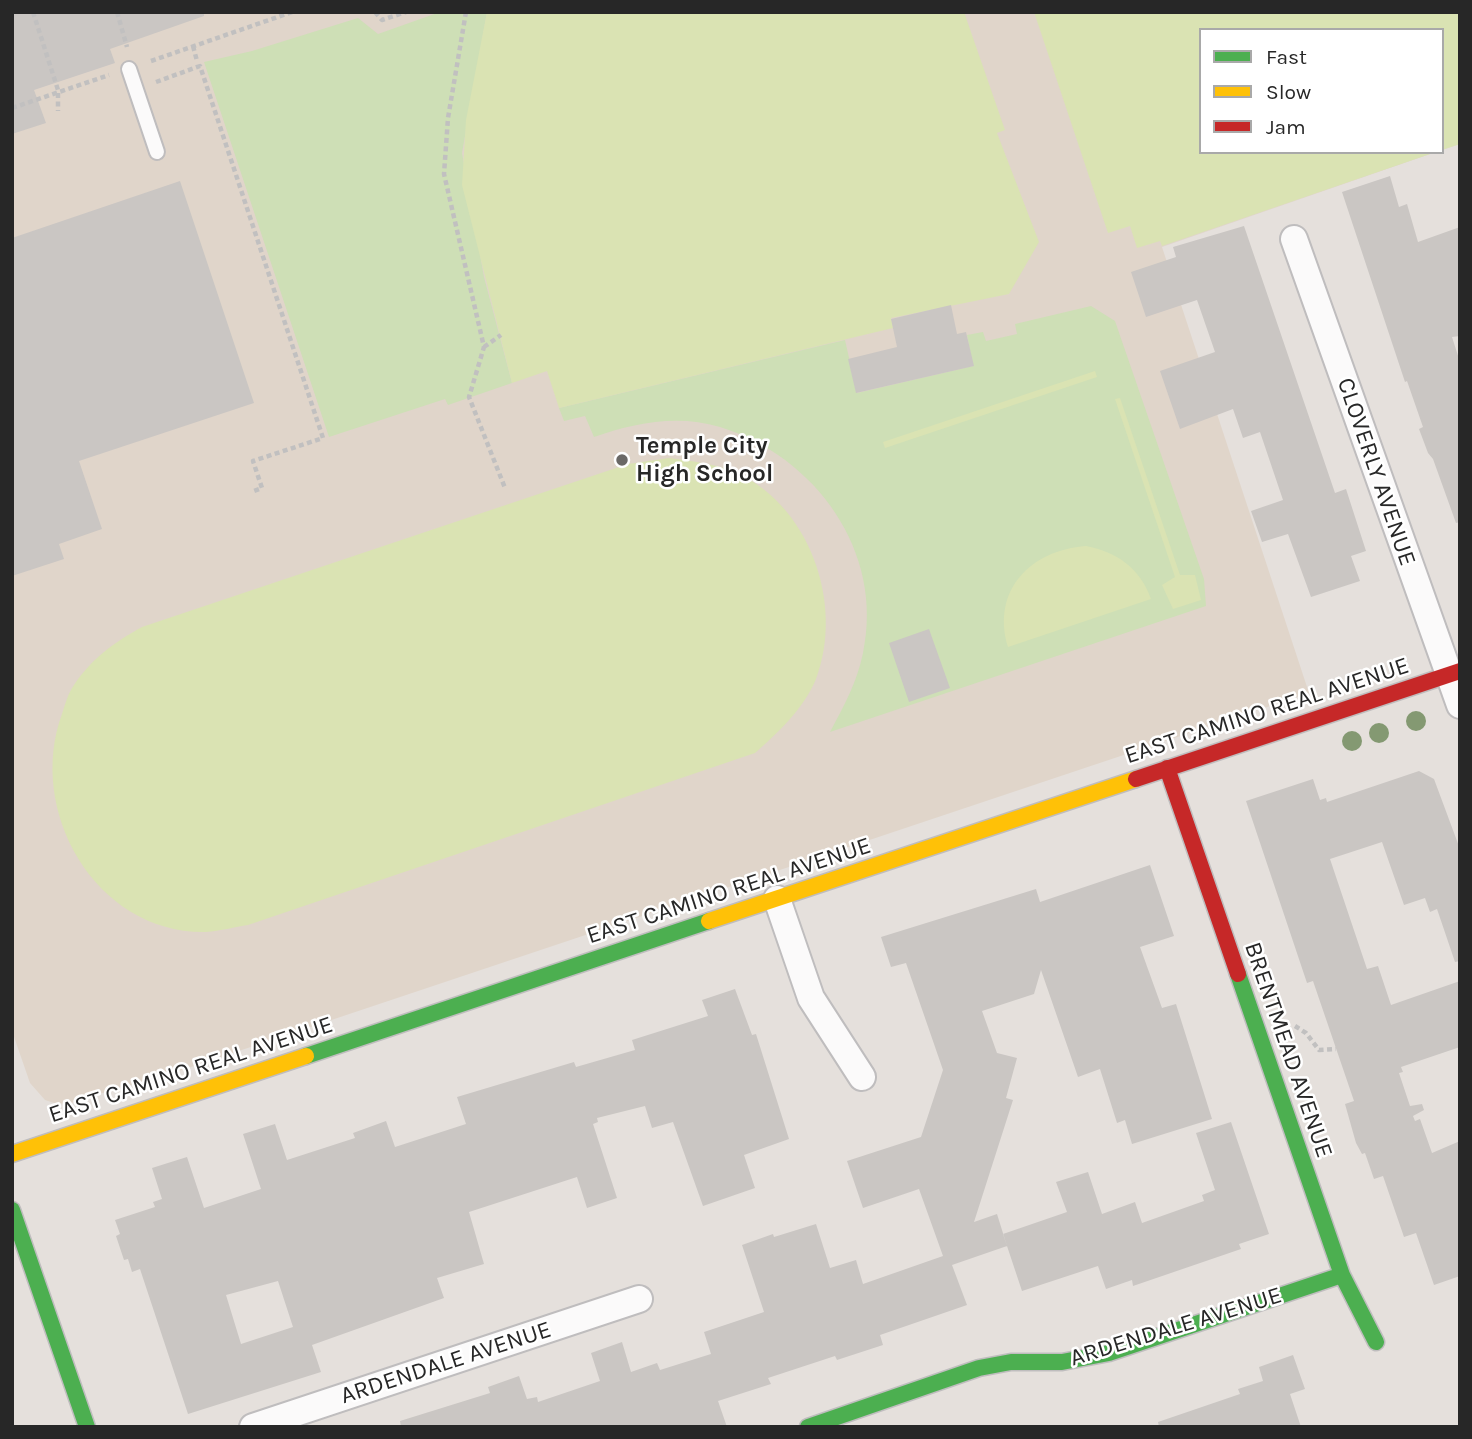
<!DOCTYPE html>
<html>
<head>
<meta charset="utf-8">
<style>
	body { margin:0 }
	#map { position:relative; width:1472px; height:1439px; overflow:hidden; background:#e5e0dc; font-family:Karla,sans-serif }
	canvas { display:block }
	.frame { position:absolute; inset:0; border:14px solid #272727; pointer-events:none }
	.legend { position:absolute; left:1199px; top:28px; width:245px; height:126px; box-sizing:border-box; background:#fff; border:2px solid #a9a9a9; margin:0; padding:9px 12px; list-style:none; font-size:21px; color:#272727 }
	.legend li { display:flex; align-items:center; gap:14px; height:35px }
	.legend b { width:35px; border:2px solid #a9a9a9 }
</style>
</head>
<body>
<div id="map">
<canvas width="1472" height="1439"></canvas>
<div class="frame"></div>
<ul class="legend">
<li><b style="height:9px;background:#4caf50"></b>Fast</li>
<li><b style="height:9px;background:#ffc107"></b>Slow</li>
<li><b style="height:9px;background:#c62828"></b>Jam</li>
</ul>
</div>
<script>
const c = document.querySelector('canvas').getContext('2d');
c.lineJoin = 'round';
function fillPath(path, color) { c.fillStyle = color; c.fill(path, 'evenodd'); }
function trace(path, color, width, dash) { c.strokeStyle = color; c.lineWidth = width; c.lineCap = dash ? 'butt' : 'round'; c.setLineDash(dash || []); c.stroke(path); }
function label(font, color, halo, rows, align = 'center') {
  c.font = font + ' Karla,sans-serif'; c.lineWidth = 5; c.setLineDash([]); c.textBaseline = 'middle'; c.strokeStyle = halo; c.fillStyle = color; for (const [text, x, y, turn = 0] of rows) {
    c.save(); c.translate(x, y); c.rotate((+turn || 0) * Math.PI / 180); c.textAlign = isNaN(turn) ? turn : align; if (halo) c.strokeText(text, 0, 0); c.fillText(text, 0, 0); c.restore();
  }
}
fillPath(new Path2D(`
	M 12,12 L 1460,12 L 1460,144 L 1442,150 L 1442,30 L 1201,30 L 1201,152 L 1436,152 L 1162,247 L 1309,693 L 149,1081 L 114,1089 L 78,1102 L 57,1104 L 45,1100 L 30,1083 L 12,1031 Z`), '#e0d5ca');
fillPath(new Path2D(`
	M 440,12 L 487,12 L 462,153 L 484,277 L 512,383 L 448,405 L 445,399 L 329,437 L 204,62 L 252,51 L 358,18 L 378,34 Z
	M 1091,306 L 1115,321 L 1204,579 L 1206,606 L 830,732 C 844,706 857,682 863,653 C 885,552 815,456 720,427 C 677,414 634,423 594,437 L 585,416 L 564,421 L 559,408 L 845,340 L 857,393 L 973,366 L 967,335 L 983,332 L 986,341 L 1017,334 L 1015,324 Z`), '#cedfb6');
fillPath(new Path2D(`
	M 487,12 L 964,12 L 1005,130 L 997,133 L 1039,242 L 1009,294 L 891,318 L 893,328 L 559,408 L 547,371 L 512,383 L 462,185 L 466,120 Z
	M 1034,12 L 1460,12 L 1460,144 L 1442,150 L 1442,30 L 1201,30 L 1201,152 L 1436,152 L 1162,246 L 1160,241 L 1137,248 L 1130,226 L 1108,233 Z
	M 1095,371 L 1097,377 L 885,448 L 883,442 Z
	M 1120,398 L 1180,575 L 1195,575 L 1201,600 L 1173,609 L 1162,585 L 1175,577 L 1115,399 Z
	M 669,458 C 689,461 712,463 732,471 C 809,502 845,604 816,679 C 804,708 778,733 755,753 L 248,925 C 235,927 220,931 206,932 C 96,934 26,811 62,714 C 65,705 68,693 74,685 C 92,658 115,642 142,627 L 628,464 Z
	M 1086,546 C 1117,552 1140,568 1151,599 L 1008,647 C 991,590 1031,550 1086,546 Z`), '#dae3b3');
fillPath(new Path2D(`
	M 12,12 L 204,12 L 204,16 L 110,49 L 115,63 L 34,90 L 46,123 L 12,134 Z
	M 1390,176 L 1399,207 L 1407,204 L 1418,242 L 1460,227 L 1460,336 L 1452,337 L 1460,362 L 1460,522 L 1456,523 L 1433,459 L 1428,453 L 1419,429 L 1423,427 L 1407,381 L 1405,382 L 1342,192 Z
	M 180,181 L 254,403 L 79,461 L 102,529 L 59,544 L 64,559 L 12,576 L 12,238 Z
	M 1244,226 L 1335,493 L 1346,489 L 1366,551 L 1351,556 L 1360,581 L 1311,597 L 1288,534 L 1262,542 L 1251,511 L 1283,500 L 1260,432 L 1243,438 L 1233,409 L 1180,429 L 1160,371 L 1215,352 L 1197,300 L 1146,317 L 1131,272 L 1176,257 L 1173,247 Z
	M 951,305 L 957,334 L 966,332 L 974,366 L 856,393 L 848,359 L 897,347 L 891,319 Z
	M 929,629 L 950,688 L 909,702 L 889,643 Z
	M 1419,771 L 1434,779 L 1460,849 L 1460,961 L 1455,962 L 1437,909 L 1430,912 L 1425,898 L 1404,905 L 1382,842 L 1330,859 L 1367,969 L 1378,966 L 1391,1005 L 1460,981 L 1460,1047 L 1401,1067 L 1403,1072 L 1399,1073 L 1410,1106 L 1422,1104 L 1424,1110 L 1413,1116 L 1415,1121 L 1420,1119 L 1432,1153 L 1460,1141 L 1460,1276 L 1434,1285 L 1416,1233 L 1404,1237 L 1383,1176 L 1374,1179 L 1365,1153 L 1362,1154 L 1356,1143 L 1345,1104 L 1354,1101 L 1313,981 L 1307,983 L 1246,801 L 1313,779 L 1320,800 L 1326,798 L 1327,802 Z
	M 1150,865 L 1174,936 L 1140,947 L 1162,1008 L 1176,1004 L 1212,1119 L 1132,1144 L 1125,1120 L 1117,1123 L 1100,1069 L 1078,1077 L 1041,970 L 1034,994 L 982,1011 L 997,1053 L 1017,1058 L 1006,1098 L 1013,1100 L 974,1222 L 997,1214 L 1007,1246 L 952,1265 L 967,1305 L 880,1335 L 883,1345 L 837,1360 L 835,1356 L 768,1378 L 771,1384 L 718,1401 L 727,1427 L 401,1427 L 400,1421 L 490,1393 L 488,1387 L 519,1376 L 527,1399 L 537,1397 L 538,1402 L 600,1381 L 591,1353 L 622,1342 L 631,1372 L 657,1363 L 660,1370 L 711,1354 L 704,1332 L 764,1312 L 742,1245 L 773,1234 L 774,1237 L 816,1224 L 830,1268 L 856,1260 L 863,1284 L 943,1256 L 919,1189 L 863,1208 L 847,1161 L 921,1137 L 943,1070 L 906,963 L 891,967 L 881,937 L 1036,889 L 1040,902 Z
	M 735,989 L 752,1035 L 756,1034 L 789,1139 L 744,1155 L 755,1188 L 703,1206 L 673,1122 L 652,1128 L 645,1106 L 597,1118 L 598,1122 L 593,1124 L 617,1198 L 587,1208 L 577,1177 L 469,1212 L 484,1264 L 437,1278 L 444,1298 L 312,1345 L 321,1372 L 188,1414 L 140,1269 L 132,1272 L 128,1259 L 124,1260 L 116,1236 L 120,1234 L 115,1220 L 155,1207 L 153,1202 L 162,1199 L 152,1168 L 187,1157 L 204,1208 L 261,1189 L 243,1134 L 275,1124 L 287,1160 L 355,1138 L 353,1133 L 386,1121 L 395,1147 L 466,1124 L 457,1097 L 574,1062 L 576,1067 L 635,1050 L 632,1040 L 708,1016 L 702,1000 ZM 278,1281 L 293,1327 L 241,1344 L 226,1295 Z
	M 1231,1122 L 1269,1234 L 1239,1244 L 1241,1249 L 1133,1286 L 1132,1280 L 1106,1289 L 1098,1266 L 1022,1291 L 1003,1234 L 1067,1212 L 1056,1182 L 1088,1172 L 1102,1214 L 1135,1202 L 1142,1223 L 1204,1201 L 1202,1195 L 1215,1190 L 1196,1133 Z
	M 1293,1355 L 1305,1389 L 1290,1394 L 1301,1427 L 1159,1427 L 1158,1422 L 1240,1394 L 1238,1389 L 1263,1381 L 1259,1367 Z`), '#cac6c3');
const lane = new Path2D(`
	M 129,69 L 157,152`);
const street = new Path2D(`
	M 1294,239 L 1460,705
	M 777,899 L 811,998 L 862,1077
	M 253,1427 L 639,1299`);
const fast = new Path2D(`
	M 1238,974 L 1342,1275 L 1376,1342
	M 306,1056 L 709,921
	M 12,1210 L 87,1427
	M 808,1427 L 979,1368 L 1011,1362 L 1062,1362 L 1109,1353 L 1342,1275`);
const slow = new Path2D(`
	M 709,921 L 1136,779
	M 12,1154 L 306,1056`);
const jam = new Path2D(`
	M 1167,768 L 1238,974
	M 1136,779 L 1460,671`);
trace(lane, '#bfbdbe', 18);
trace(street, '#bfbdbe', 30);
trace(fast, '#bfbdbe', 19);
trace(slow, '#bfbdbe', 19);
trace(jam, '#bfbdbe', 19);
trace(new Path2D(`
	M 33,12 L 58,90 L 58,111
	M 117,12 L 127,47
	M 375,12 L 382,20 L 406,12
	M 466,12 L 448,118 L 444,174 L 484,347 L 469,397 L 505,488
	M 193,46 L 197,61
	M 151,61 L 292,12
	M 156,82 L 200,66 L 323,438 L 253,461 L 262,488 L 251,492
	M 12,108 L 109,75
	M 484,347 L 501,335
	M 1295,1026 L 1306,1033 L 1319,1050 L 1336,1049`), '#c1c0c0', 4.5, [5, 3.5]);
trace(lane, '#fbfafa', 14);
trace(street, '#fbfafa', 26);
trace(fast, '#4caf50', 16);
trace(slow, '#ffc107', 16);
trace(jam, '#c62828', 16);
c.fillStyle = '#849972';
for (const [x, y] of [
	[1416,721],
	[1379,733],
	[1352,741]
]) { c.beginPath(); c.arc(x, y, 10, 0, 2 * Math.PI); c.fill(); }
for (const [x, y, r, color] of [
	[622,460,7,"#6a6866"]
]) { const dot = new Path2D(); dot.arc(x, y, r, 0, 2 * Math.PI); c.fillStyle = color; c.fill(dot); trace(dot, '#fff', 2.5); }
label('bold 24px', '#272727', '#fff', [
	["Temple City",636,446],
	["High School",636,474]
], 'left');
label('24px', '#272727', '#fff', [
	["CLOVERLY AVENUE",1376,472,71],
	["EAST CAMINO REAL AVENUE",1267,711,-18],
	["EAST CAMINO REAL AVENUE",729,891,-18],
	["BRENTMEAD AVENUE",1288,1050,71],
	["EAST CAMINO REAL AVENUE",191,1070,-18],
	["ARDENDALE AVENUE",1176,1327,-17],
	["ARDENDALE AVENUE",446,1363,-18]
]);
</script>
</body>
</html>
